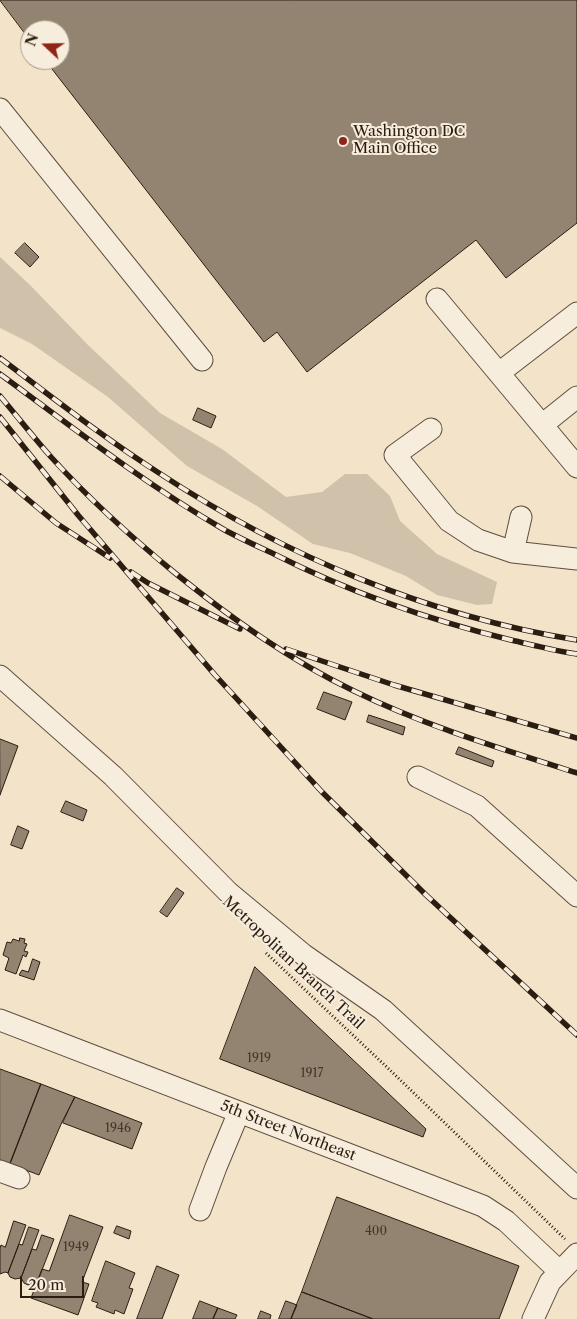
<!DOCTYPE html>
<html>
<head>
<meta charset="utf-8">
<style>
	body { margin:0 }
	#map { position:relative; width:577px; height:1319px; overflow:hidden; background:#f2e3c9; font-family:"Libre Caslon Text",serif }
	canvas { display:block }
	.north { position:absolute; left:20px; top:20px; width:50px; height:50px; box-sizing:border-box; background:#f7eddc; border:1px solid #a69a8b; border-radius:50%; rotate:291deg; font-size:14px; font-weight:700; line-height:20px; text-align:center; color:#2c1d12 }
	.north::after { content:''; display:block; margin:auto; width:18px; height:22px; background:#8f2418; clip-path:polygon(50% 0,100% 100%,50% 72%,0 100%) }
	.scale { position:absolute; left:20px; top:1276px; width:64px; height:22px; box-sizing:border-box; border:2px solid #2c1d12; border-top:0; padding-left:6px; font-size:15px; line-height:18px; white-space:nowrap; color:#2c1d12; -webkit-text-stroke:4px #f7eddc; paint-order:stroke }
</style>
</head>
<body>
<div id="map">
<canvas width="577" height="1319"></canvas>
<div class="north">N</div>
<div class="scale">20 m</div>
</div>
<script>
const c = document.querySelector('canvas').getContext('2d');
c.lineJoin = 'round';
function fillPath(path, color) { c.fillStyle = color; c.fill(path, 'evenodd'); }
function trace(path, color, width, dash) { c.strokeStyle = color; c.lineWidth = width; c.lineCap = dash ? 'butt' : 'round'; c.setLineDash(dash || []); c.stroke(path); }
function label(font, color, halo, rows, align = 'center') {
  c.font = font + ' "Libre Caslon Text",serif'; c.lineWidth = 4; c.setLineDash([]); c.textBaseline = 'middle'; c.strokeStyle = halo; c.fillStyle = color; for (const [text, x, y, turn = 0] of rows) {
    c.save(); c.translate(x, y); c.rotate((+turn || 0) * Math.PI / 180); c.textAlign = isNaN(turn) ? turn : align; if (halo) c.strokeText(text, 0, 0); c.fillText(text, 0, 0); c.restore();
  }
}
fillPath(new Path2D(`
	M 0,257 L 30,285 L 88,345 L 160,413 L 222,449 L 286,497 L 322,492 L 345,474 L 367,474 L 390,496 L 400,521 L 437,554 L 497,582 L 492,604 L 477,605 L 437,595 L 406,576 L 350,553 L 313,544 L 257,506 L 187,466 L 108,397 L 32,344 L 0,328 Z`), '#d0c1aa');
const building = new Path2D(`
	M 0,0 L 577,0 L 577,223 L 506,278 L 476,240 L 307,372 L 277,332 L 264,342 L 45,60 L 60,60 L 60,30 L 30,30 L 30,40 Z
	M 25,243 L 39,257 L 30,267 L 15,253 Z
	M 198,408 L 216,416 L 211,428 L 193,420 Z
	M 324,692 L 352,702 L 345,720 L 317,709 Z
	M 369,715 L 405,727 L 403,735 L 367,722 Z
	M 0,739 L 18,746 L 0,795 Z
	M 459,747 L 494,761 L 492,767 L 456,754 Z
	M 66,801 L 87,810 L 83,821 L 61,812 Z
	M 18,826 L 29,831 L 22,849 L 11,845 Z
	M 177,888 L 184,893 L 167,917 L 160,912 Z
	M 20,938 L 25,939 L 24,943 L 27,944 L 24,951 L 28,952 L 26,957 L 23,955 L 16,974 L 5,970 L 9,958 L 3,955 L 7,942 L 11,943 L 13,939 L 19,941 Z
	M 33,959 L 40,962 L 34,980 L 19,975 L 22,970 L 28,972 Z
	M 255,967 L 426,1129 L 423,1137 L 220,1059 Z
	M 0,1069 L 41,1084 L 10,1164 L 0,1160 Z
	M 41,1084 L 75,1097 L 62,1122 L 39,1175 L 10,1164 Z
	M 75,1097 L 142,1123 L 132,1149 L 63,1123 Z
	M 337,1197 L 519,1266 L 499,1319 L 373,1319 L 302,1292 Z
	M 70,1215 L 103,1227 L 82,1282 L 89,1284 L 78,1315 L 31,1298 L 42,1269 L 49,1271 Z
	M 14,1221 L 26,1225 L 8,1273 L 5,1272 L 0,1274 L 0,1248 L 1,1245 L 5,1247 Z
	M 117,1226 L 131,1231 L 129,1239 L 114,1233 Z
	M 29,1227 L 39,1230 L 21,1278 L 15,1279 L 10,1277 L 8,1273 L 19,1244 L 22,1245 Z
	M 42,1235 L 54,1239 L 37,1283 L 34,1282 L 28,1285 L 24,1283 L 21,1278 L 32,1249 L 36,1250 Z
	M 106,1261 L 135,1273 L 129,1288 L 133,1289 L 124,1314 L 115,1310 L 114,1314 L 96,1307 L 98,1303 L 92,1301 Z
	M 157,1266 L 179,1275 L 162,1319 L 137,1319 Z
	M 302,1292 L 373,1319 L 291,1319 Z
	M 200,1301 L 218,1308 L 213,1319 L 193,1319 Z
	M 286,1301 L 297,1305 L 291,1319 L 279,1319 Z
	M 218,1308 L 237,1315 L 235,1319 L 213,1319 Z
	M 261,1311 L 271,1315 L 270,1319 L 258,1319 Z`);
fillPath(building, '#938471');
trace(building, '#2c1d12', 1);
const minor = new Path2D(`
	M 0,109 L 202,360
	M 437,299 L 577,467
	M 499,373 L 577,313
	M 542,425 L 577,397
	M 431,429 L 395,455 L 449,521 L 478,540 L 513,552 L 577,559
	M 513,552 L 521,517
	M 0,676 L 113,776 L 228,892 L 304,955 L 383,1010 L 577,1188
	M 418,777 L 477,806 L 577,896
	M 0,1020 L 483,1206 L 506,1221 L 559,1271
	M 0,1171 L 19,1178
	M 200,1210 L 216,1167 L 239,1112
	M 533,1319 L 550,1282 L 577,1254`);
trace(minor, '#5e4e40', 23);
trace(new Path2D(`
	M 266,953 L 392,1072 L 565,1239`), '#2c1d12', 3, [1, 2.5]);
trace(minor, '#f7eddc', 21);
const rail = new Path2D(`
	M 0,358 C 52,397 104,438 159,473 C 285,556 428,616 577,640
	M 0,374 C 72,427 145,484 223,529 C 239,538 257,546 274,554 C 349,592 429,620 511,640 C 533,645 555,651 577,654
	M 0,396 C 17,416 33,437 51,457 C 89,499 131,537 175,573 C 231,618 288,659 354,691 C 425,726 502,749 577,773
	M 0,417 L 78,515 L 215,675 L 322,792 L 426,895 L 577,1035
	M 0,476 L 56,523 L 110,558
	M 131,572 L 148,583 L 240,629
	M 286,649 L 394,685 L 577,738`);
trace(rail, '#2c1d12', 5.5);
trace(rail, '#f7eddc', 4, [11]);
for (const [x, y, r, color] of [
	[343,141,5,"#8f2418"]
]) { const dot = new Path2D(); dot.arc(x, y, r, 0, 2 * Math.PI); c.fillStyle = color; c.fill(dot); trace(dot, '#f7eddc', 2); }
label('12px', '#46372a', null, [
	["1919",259,1059],
	["1917",312,1074],
	["1946",118,1129],
	["400",376,1232],
	["1949",76,1248]
]);
label('15px', '#2c1d12', '#f7eddc', [
	["Washington DC",353,132],
	["Main Office",353,149]
], 'left');
label('15px', '#2c1d12', '#f7eddc', [
	["Metropolitan Branch Trail",293,963,43],
	["5th Street Northeast",288,1131,21]
]);
</script>
</body>
</html>
